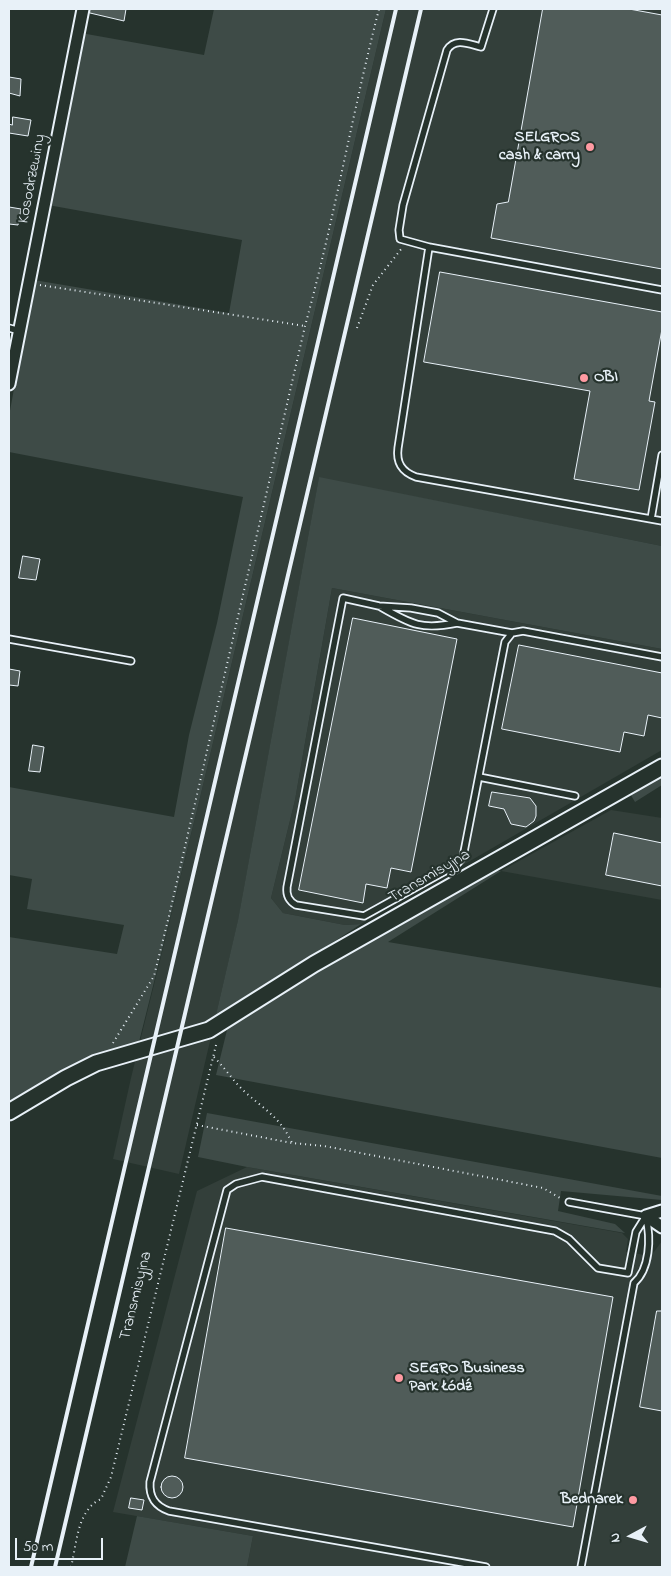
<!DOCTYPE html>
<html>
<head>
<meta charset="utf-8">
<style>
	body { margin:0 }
	#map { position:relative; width:671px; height:1576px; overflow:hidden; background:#26332d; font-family:"Indie Flower",sans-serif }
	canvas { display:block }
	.frame { position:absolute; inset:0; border:10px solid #e8f1f8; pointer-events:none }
	.north { position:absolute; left:606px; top:1511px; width:50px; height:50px; -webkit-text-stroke:4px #26332d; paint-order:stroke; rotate:264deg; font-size:14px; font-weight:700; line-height:20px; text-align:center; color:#e8f1f8 }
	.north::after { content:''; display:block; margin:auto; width:18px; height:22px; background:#e8f1f8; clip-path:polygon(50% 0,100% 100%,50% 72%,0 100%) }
	.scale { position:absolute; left:15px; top:1538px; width:88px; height:22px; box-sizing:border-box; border:2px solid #e8f1f8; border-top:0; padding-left:6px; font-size:15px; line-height:18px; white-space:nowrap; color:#e8f1f8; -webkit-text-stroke:4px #26332d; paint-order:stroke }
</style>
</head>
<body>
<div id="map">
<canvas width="671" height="1576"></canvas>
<div class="frame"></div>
<div class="north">N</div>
<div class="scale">50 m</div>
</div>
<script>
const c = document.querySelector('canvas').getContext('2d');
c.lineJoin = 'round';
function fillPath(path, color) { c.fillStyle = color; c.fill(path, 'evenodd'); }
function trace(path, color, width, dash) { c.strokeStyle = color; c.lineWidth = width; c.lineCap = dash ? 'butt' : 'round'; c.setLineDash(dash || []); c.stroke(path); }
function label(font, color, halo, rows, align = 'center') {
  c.font = font + ' "Indie Flower",sans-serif'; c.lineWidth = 4.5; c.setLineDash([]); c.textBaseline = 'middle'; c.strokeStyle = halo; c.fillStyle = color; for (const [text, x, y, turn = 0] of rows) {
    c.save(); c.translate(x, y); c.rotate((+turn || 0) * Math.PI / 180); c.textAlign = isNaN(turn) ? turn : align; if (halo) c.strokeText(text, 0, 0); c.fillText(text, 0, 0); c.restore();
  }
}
fillPath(new Path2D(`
	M 386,9 L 662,9 L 662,546 L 319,478 L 238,921 L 179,1174 L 113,1159 L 131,1078 L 199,802 Z
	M 332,588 L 662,649 L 662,750 L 361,924 L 345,925 L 283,913 L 271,898 L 295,800 Z
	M 611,810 L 662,818 L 662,900 L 501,871 Z
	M 247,1167 L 622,1233 L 628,1239 L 626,1252 L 651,1256 L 662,1241 L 662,1567 L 247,1567 L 253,1536 L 113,1512 L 197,1191 Z`), '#333f3a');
fillPath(new Path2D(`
	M 214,9 L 386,9 L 199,802 L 139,1042 L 79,1063 L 9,1104 L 9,937 L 117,954 L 124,925 L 27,909 L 32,879 L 9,875 L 9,787 L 174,817 L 189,735 L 217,623 L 243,497 L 9,452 L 9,416 L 34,280 L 229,313 L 242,240 L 48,205 L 81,33 L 204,55 Z
	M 319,477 L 662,546 L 662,649 L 332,588 L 295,800 L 271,898 L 283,913 L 345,925 L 361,924 L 215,1019 L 238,920 Z
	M 662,773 L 662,785 L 635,802 L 629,792 Z
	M 491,871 L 501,871 L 388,942 L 662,988 L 662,1158 L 216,1075 L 228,1026 L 368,939 Z
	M 207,1113 L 662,1196 L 662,1200 L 561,1191 L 558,1211 L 615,1224 L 625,1233 L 247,1167 L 198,1157 Z
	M 137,1516 L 253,1536 L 247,1567 L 125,1567 Z`), '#3e4b47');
const building = new Path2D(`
	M 90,9 L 126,9 L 124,21 L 90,13 Z
	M 543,9 L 629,9 L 662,15 L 662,269 L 491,238 L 497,204 L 508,202 Z
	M 9,77 L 21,79 L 20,96 L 9,93 Z
	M 13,117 L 31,120 L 28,136 L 9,133 L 9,124 L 12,125 Z
	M 9,207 L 21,209 L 18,225 L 9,224 Z
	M 440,272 L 662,312 L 662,329 L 649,401 L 655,402 L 639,490 L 574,479 L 590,391 L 424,362 Z
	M 23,556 L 40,559 L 36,580 L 19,578 Z
	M 353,618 L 457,639 L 411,872 L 391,868 L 387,888 L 366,884 L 363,903 L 299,890 Z
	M 519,645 L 662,673 L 662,718 L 648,715 L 644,736 L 624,732 L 620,752 L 502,729 Z
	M 9,669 L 20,671 L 18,686 L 9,685 Z
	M 33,745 L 44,747 L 40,772 L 29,771 Z
	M 492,792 L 530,798 L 536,806 L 536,816 L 534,821 L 526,827 L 511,824 L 504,809 L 489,806 Z
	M 614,833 L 662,843 L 662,886 L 606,875 Z
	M 226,1228 L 613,1297 L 573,1527 L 185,1458 Z
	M 657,1311 L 662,1311 L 662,1411 L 640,1407 Z
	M161 1487a11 11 0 1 1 22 0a11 11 0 1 1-22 0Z
	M 131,1498 L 144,1500 L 142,1510 L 129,1508 Z`);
fillPath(building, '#505c59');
trace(building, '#e8f1f8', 1);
const lane = new Path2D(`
	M 493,9 L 481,47 C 469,44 455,37 447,50 L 403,205 L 399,230 L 400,239 L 429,247 L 398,448 C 396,463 402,472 416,477 L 662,521
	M 429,247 L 662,290
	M 9,328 L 20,331
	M 651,519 L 662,455
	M 381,607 C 412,625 422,630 457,623
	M 512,633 L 457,623 L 438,613 L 411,608 L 379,606 L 343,598 L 287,887 C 286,896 289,901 296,905 L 364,916 L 456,865 L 463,857 L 505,642 L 512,633 L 523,631 L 662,657
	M 9,639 L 131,661
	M 479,777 L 575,796
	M 569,1202 L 646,1216
	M 486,1567 L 169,1511 C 155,1506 149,1497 150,1482 L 227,1190 L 236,1184 L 262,1177 L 555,1231 L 569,1239 L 598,1268 L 628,1273 L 636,1232 L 646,1216
	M 581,1567 L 634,1283 C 650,1269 651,1238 646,1218`);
const street = new Path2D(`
	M 9,384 L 83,9
	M 646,1216 L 662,1227
	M 646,1216 L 662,1211`);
const secondary = new Path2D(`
	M 9,1112 L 66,1078 L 96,1063 L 209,1030 L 314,964 L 662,767`);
trace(lane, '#e8f1f8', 9);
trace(street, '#e8f1f8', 15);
trace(secondary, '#e8f1f8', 19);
trace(new Path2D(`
	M 40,285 L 305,326
	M 357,328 L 373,285 L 402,248
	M 113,1043 L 154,976 L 169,916 L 305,326 C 334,221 352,114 379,9
	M 214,1057 C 225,1068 234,1082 245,1092 C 265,1110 280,1117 292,1143 L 324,1146 L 543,1188 L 562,1199
	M 197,1125 L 292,1143
	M 71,1567 C 77,1543 77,1510 101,1499 L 111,1477 L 217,1041`), '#e8f1f8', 2, [1, 4]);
trace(lane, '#26332d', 5.5);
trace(street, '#26332d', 11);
trace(secondary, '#26332d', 15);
trace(new Path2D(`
	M 31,1567 L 396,9
	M 55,1567 L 421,9`), '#e8f1f8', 4);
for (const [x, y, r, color] of [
	[590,147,5,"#ff9aa2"],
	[584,378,5,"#ff9aa2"],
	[399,1378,5,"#ff9aa2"],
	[633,1500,5,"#ff9aa2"]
]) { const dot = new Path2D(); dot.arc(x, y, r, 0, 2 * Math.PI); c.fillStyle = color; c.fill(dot); trace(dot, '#26332d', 2); }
label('bold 16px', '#e8f1f8', '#26332d', [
	["SELGROS",580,138],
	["cash & carry",580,156],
	["OBI",594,378,"left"],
	["SEGRO Business",409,1369,"left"],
	["Park Łódź",409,1387,"left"],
	["Bednarek",623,1500]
], 'right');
label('16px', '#e8f1f8', '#26332d', [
	["Kosodrzewiny",33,179,-79],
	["Transmisyjna",430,877,-30],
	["Transmisyjna",137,1296,-76]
]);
</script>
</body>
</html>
